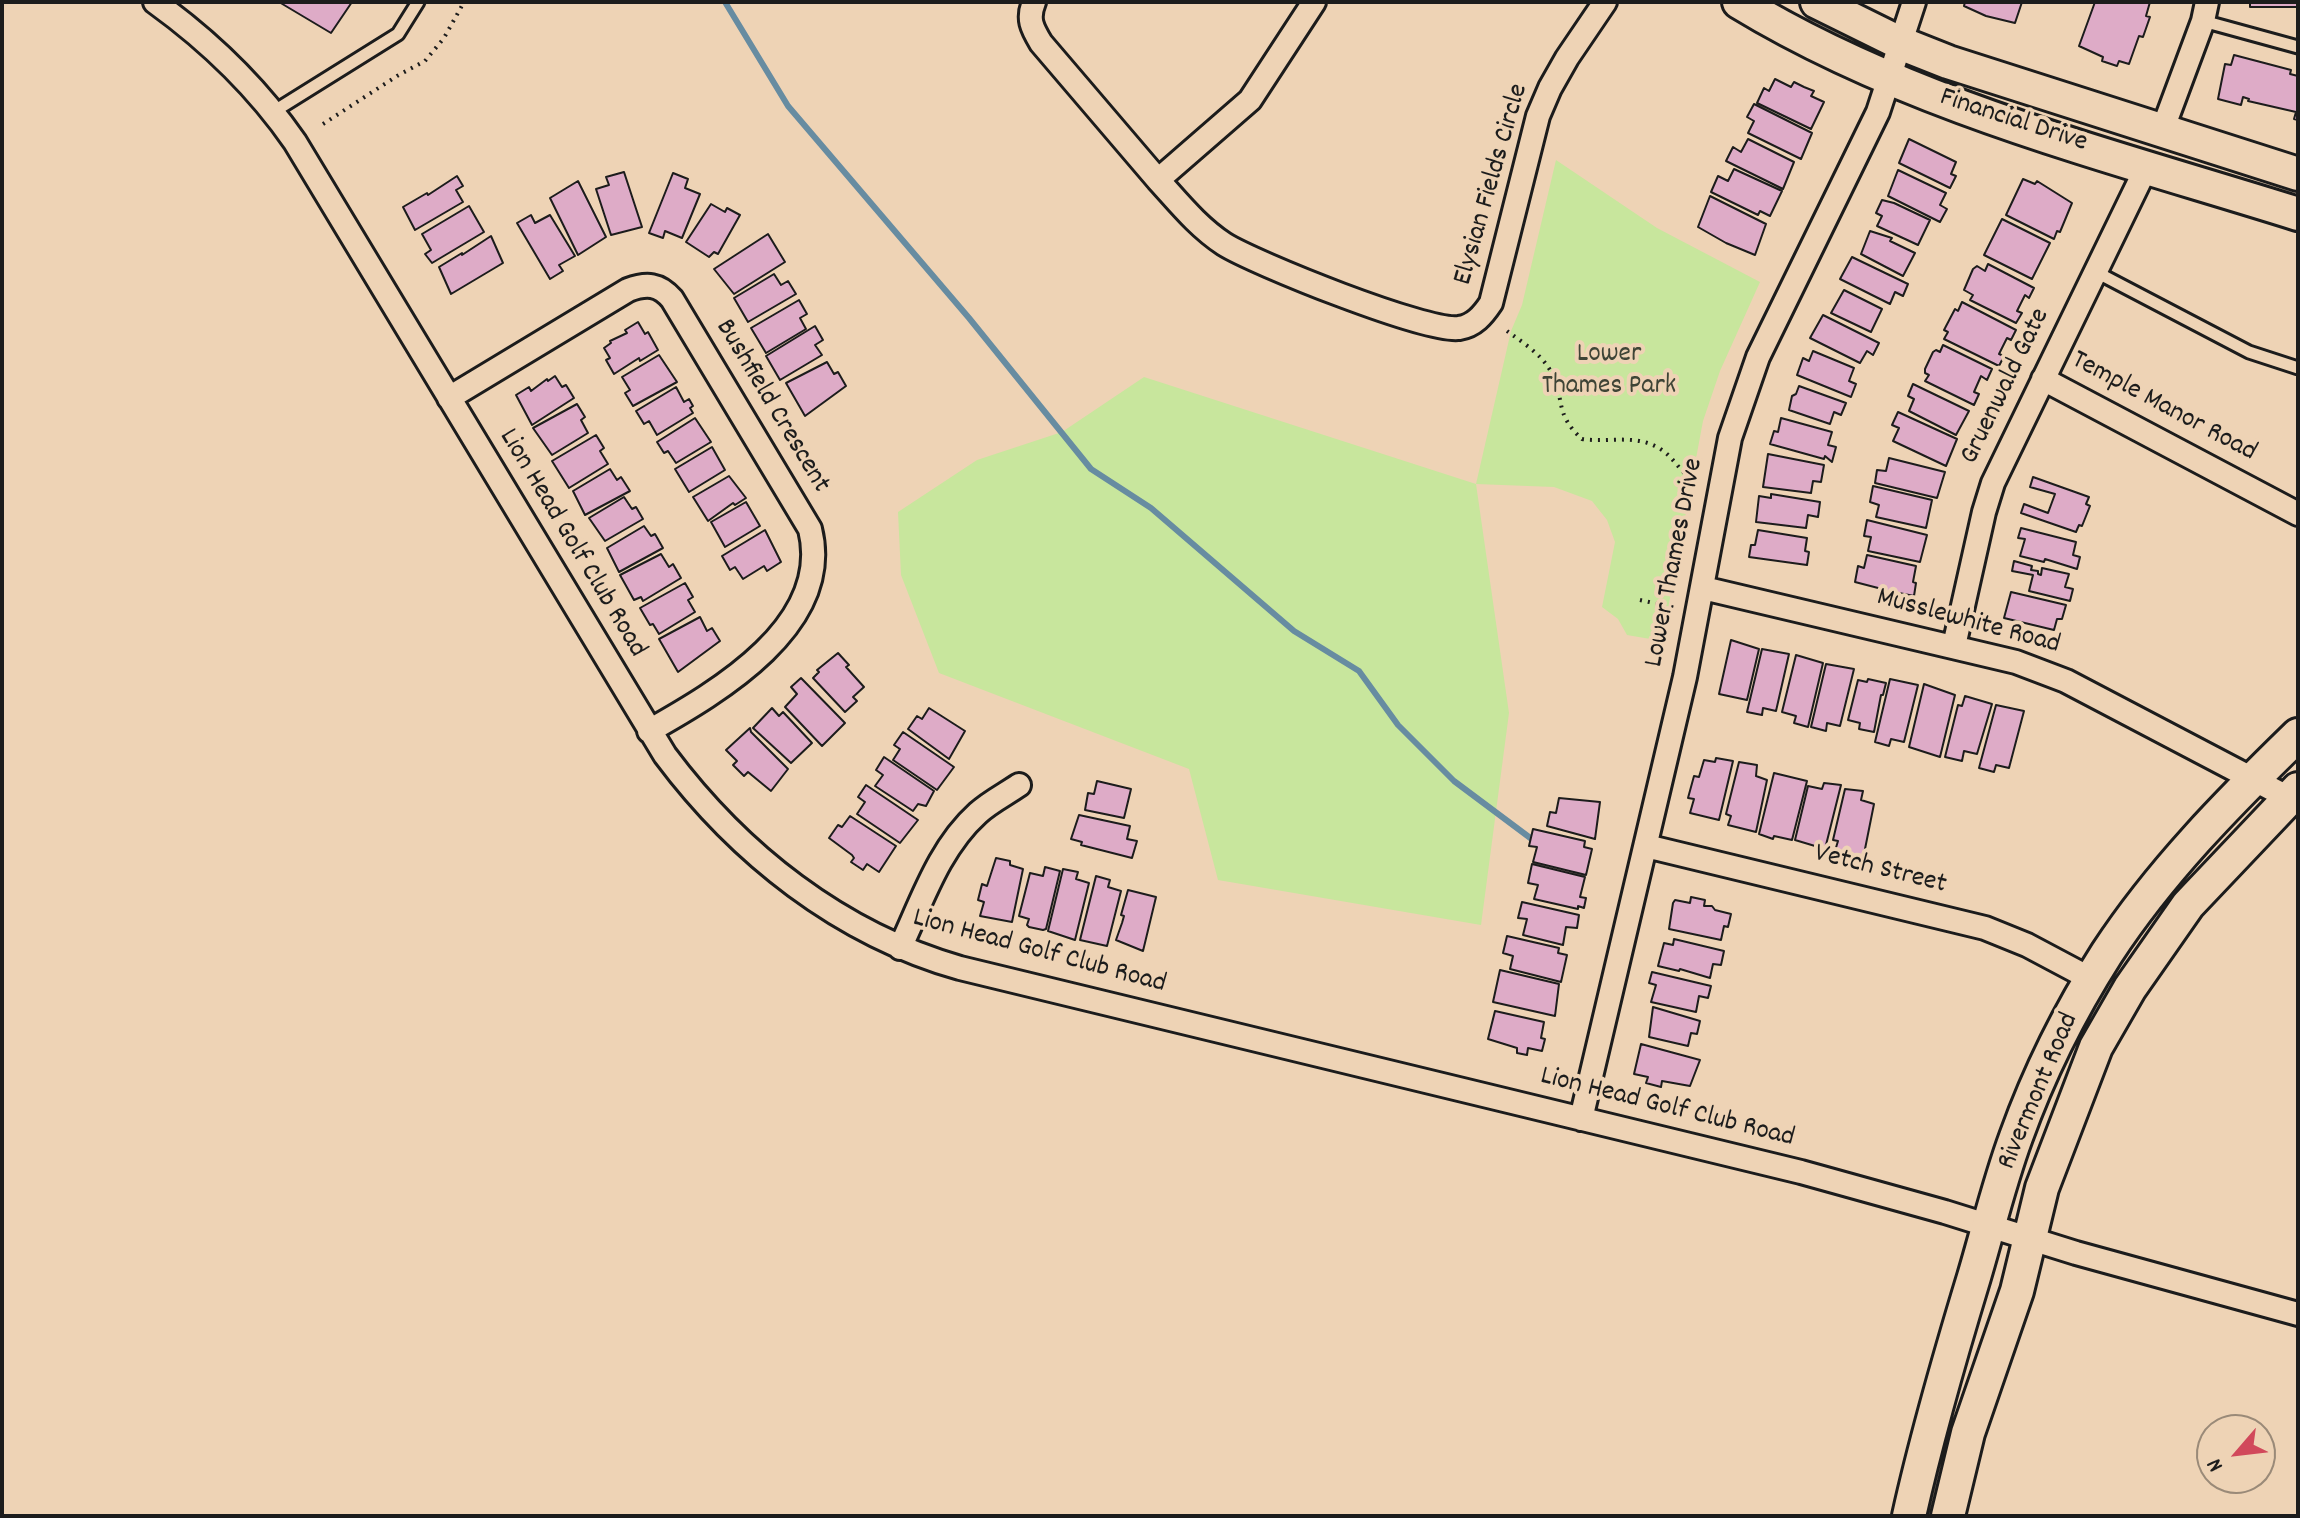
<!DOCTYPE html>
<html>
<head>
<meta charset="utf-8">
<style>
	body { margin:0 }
	#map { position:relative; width:2300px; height:1518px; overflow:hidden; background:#eed3b5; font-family:Dekko,sans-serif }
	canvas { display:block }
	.frame { position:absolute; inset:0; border:4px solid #1c1c1c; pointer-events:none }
	.north { position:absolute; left:2196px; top:1414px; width:80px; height:80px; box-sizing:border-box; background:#eed3b5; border:2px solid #9a8a78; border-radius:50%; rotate:242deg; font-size:22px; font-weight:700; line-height:32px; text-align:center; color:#1c1c1c }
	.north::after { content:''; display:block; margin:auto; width:28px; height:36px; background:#d1495b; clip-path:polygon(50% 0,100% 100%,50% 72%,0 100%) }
</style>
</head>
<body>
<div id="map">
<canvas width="2300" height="1518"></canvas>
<div class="frame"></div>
<div class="north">N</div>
</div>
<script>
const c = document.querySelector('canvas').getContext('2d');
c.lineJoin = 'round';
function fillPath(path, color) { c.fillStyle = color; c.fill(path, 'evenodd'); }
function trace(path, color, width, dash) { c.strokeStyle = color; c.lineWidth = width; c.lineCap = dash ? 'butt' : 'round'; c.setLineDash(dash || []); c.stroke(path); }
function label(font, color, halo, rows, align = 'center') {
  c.font = font + ' Dekko,sans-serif'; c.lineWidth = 8; c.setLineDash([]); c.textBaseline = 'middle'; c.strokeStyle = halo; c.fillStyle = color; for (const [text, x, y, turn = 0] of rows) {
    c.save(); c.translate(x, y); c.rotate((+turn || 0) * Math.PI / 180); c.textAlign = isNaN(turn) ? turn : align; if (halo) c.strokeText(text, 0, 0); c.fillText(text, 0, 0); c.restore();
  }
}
fillPath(new Path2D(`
	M 1556,160 L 1657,228 L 1760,282 L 1720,371 L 1703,421 L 1662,641 L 1627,635 L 1618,619 L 1602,607 L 1615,542 L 1607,520 L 1592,501 L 1554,487 L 1476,484 L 1509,713 L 1481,925 L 1218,880 L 1189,769 L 939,673 L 901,575 L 898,512 L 977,460 L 1062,432 L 1144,377 L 1476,484 L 1511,331 L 1522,305 Z`), '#c8e69d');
trace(new Path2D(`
	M 725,2 L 788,106 L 969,318 L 1091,469 L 1151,508 L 1294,631 L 1359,671 L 1398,725 L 1454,781 L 1537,843`), '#678ca1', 6);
const building = new Path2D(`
	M 279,2 L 352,2 L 331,33 Z
	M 1965,2 L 2022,2 L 2015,23 L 1986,16 L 1964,6 Z
	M 2095,2 L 2150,2 L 2146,16 L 2150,17 L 2143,37 L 2139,36 L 2129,64 L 2119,61 L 2117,66 L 2102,61 L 2103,57 L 2079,46 Z
	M 2250,2 L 2298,2 L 2298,7 L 2250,7 Z
	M 2234,55 L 2291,70 L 2290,74 L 2298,76 L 2298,120 L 2294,119 L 2296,112 L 2248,101 L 2249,99 L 2243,97 L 2241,105 L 2218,99 L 2225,64 L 2231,65 Z
	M 1775,79 L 1791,87 L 1794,82 L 1804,87 L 1814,91 L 1811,96 L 1824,102 L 1811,129 L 1757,103 L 1764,88 L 1769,91 Z
	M 1754,104 L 1812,133 L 1801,159 L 1748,133 L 1754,121 L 1747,117 Z
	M 1748,139 L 1794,162 L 1783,189 L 1726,161 L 1733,147 L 1741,152 Z
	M 1909,139 L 1956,162 L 1951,174 L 1956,176 L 1950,188 L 1899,163 Z
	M 1734,169 L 1782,191 L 1770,216 L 1760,211 L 1758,215 L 1711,192 L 1718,176 L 1728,181 Z
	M 1898,170 L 1946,193 L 1940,205 L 1947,209 L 1940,222 L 1888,196 Z
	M 624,172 L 642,227 L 611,235 L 596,189 L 609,185 L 606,177 Z
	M 673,173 L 688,179 L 685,188 L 700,194 L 682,238 L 665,231 L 663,238 L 649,233 Z
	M 457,176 L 463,186 L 456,190 L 463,202 L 415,230 L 403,207 L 427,193 L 428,195 Z
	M 2023,179 L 2035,184 L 2037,181 L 2072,203 L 2060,232 L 2057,231 L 2054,239 L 2006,215 Z
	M 578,181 L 606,237 L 578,255 L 550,198 Z
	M 1710,196 L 1766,224 L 1755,255 L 1726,243 L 1698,227 Z
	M 1882,200 L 1894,203 L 1930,220 L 1918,245 L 1877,226 L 1882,216 L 1876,213 Z
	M 711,204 L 725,212 L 727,208 L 740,215 L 718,254 L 714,252 L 709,257 L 686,242 Z
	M 469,206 L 484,232 L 432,263 L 425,254 L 431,250 L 422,234 Z
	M 531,215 L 535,223 L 550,215 L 575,256 L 559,265 L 563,271 L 550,279 L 517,223 Z
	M 2002,219 L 2050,243 L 2032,279 L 1984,255 Z
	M 1870,231 L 1892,238 L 1890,241 L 1915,253 L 1903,276 L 1861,254 Z
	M 768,234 L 785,262 L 734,294 L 714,269 Z
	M 491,236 L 503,263 L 451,294 L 439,267 L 462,253 L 462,255 Z
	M 1852,257 L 1908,284 L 1903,296 L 1895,292 L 1890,304 L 1840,279 Z
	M 1988,264 L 2034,288 L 2029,298 L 2025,295 L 2017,311 L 2022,313 L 2016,323 L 1970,300 L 1973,295 L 1964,290 L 1973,269 L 1977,266 L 1985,271 Z
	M 774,274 L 781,285 L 788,281 L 796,294 L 748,322 L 734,298 Z
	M 1844,290 L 1882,309 L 1871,332 L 1831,313 Z
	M 799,300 L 807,314 L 800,318 L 806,329 L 766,353 L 751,328 Z
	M 1962,302 L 2016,330 L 2011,340 L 2007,338 L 1999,354 L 2004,356 L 1999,366 L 1944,339 L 1948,332 L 1944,330 L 1955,309 L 1958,311 Z
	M 1823,315 L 1879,343 L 1873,355 L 1867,351 L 1860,363 L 1810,338 Z
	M 638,322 L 645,334 L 648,332 L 658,350 L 640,361 L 639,358 L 614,374 L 606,360 L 610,358 L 604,348 L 611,343 L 610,341 L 627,333 L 625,330 Z
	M 815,326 L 823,340 L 815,345 L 822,355 L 780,380 L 766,356 Z
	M 1943,345 L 1992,369 L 1987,380 L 1981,376 L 1974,392 L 1979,394 L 1974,405 L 1925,381 L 1929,375 L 1925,373 L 1925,369 L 1933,352 L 1936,350 L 1940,352 Z
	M 1813,351 L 1854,368 L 1849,381 L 1856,384 L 1851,397 L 1797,375 L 1803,358 L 1809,361 Z
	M 659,355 L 677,382 L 633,406 L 625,393 L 630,390 L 622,377 Z
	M 827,362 L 834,374 L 838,372 L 846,386 L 805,416 L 786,383 Z
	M 555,376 L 562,387 L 566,385 L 574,398 L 532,425 L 516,395 L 529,387 L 531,391 L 547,379 L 548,381 Z
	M 1913,384 L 1969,411 L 1956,435 L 1909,411 L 1914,399 L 1908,396 Z
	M 1799,386 L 1846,403 L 1841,415 L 1834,412 L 1830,424 L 1789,410 L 1792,396 L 1796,394 Z
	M 676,387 L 684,402 L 689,399 L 693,406 L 690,408 L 693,413 L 657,435 L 649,421 L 644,424 L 636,411 Z
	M 577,404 L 585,417 L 581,420 L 588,433 L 552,455 L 533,428 Z
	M 1898,412 L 1957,439 L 1946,466 L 1893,441 L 1899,428 L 1892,425 Z
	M 695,418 L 711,442 L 676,463 L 668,451 L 664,453 L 657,442 Z
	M 1781,418 L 1832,432 L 1828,445 L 1836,447 L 1832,462 L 1825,456 L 1824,459 L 1770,444 L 1774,431 L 1778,432 Z
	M 596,435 L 604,448 L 600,451 L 608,464 L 569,488 L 552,461 Z
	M 712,447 L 725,470 L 689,492 L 675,469 Z
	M 1768,454 L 1824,465 L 1821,482 L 1813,481 L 1811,493 L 1763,487 Z
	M 1889,458 L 1945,472 L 1937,498 L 1875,483 L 1877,470 L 1886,471 Z
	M 610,469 L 617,480 L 621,477 L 630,491 L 585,515 L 573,491 Z
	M 729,476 L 746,498 L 735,505 L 733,503 L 708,521 L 693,497 Z
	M 2033,477 L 2089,497 L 2086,504 L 2090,506 L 2082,526 L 2079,525 L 2076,532 L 2021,513 L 2024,504 L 2048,513 L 2055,494 L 2030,487 Z
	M 1873,486 L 1932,500 L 1926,528 L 1876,517 L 1879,505 L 1870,502 Z
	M 1771,494 L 1820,502 L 1818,517 L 1808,515 L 1806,528 L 1756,522 L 1759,496 L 1771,498 Z
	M 624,497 L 632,509 L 636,507 L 643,519 L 605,541 L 589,518 Z
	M 746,502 L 760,526 L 725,547 L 711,522 Z
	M 1867,520 L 1927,535 L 1920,562 L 1868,551 L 1871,537 L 1864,536 Z
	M 644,526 L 651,536 L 655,534 L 663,548 L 619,572 L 607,548 Z
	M 2021,528 L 2076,542 L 2073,555 L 2080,557 L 2077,569 L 2045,559 L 2044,562 L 2020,556 L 2025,539 L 2018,538 Z
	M 765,530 L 781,562 L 767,571 L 764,566 L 743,579 L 735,567 L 730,570 L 722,556 Z
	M 1758,530 L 1807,538 L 1805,551 L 1809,552 L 1807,565 L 1749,557 L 1751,545 L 1755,545 Z
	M 661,554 L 669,567 L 673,564 L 681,578 L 643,601 L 641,597 L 634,600 L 620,575 Z
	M 1867,555 L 1916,566 L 1913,582 L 1916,583 L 1914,596 L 1899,593 L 1898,600 L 1888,598 L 1881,595 L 1882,589 L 1855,582 L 1858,566 L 1864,568 Z
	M 2014,561 L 2032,566 L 2031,570 L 2038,571 L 2038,574 L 2041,575 L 2042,568 L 2069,574 L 2065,587 L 2073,589 L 2070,601 L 2029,591 L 2033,575 L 2012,571 Z
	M 685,583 L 693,597 L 688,600 L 695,612 L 659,634 L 653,624 L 650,625 L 640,608 Z
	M 2011,592 L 2066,605 L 2062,619 L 2057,619 L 2054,630 L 2004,618 Z
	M 700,617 L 707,631 L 712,628 L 720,641 L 678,672 L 659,639 Z
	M 1731,640 L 1759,649 L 1747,700 L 1719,694 Z
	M 1762,649 L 1789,654 L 1776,711 L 1763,708 L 1762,715 L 1747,712 Z
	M 838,653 L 849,665 L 846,667 L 864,687 L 853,697 L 857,701 L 845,712 L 813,678 L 819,672 L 817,670 Z
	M 1796,655 L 1823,663 L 1808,727 L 1794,723 L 1796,716 L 1782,712 Z
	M 1826,664 L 1854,669 L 1840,726 L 1827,723 L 1826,731 L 1811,727 Z
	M 801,678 L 845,723 L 822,746 L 785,707 L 797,694 L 791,687 Z
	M 1868,679 L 1886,683 L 1883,695 L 1881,695 L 1874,732 L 1859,729 L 1860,723 L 1848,720 L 1858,680 L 1867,682 Z
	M 1890,679 L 1918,685 L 1904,742 L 1891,739 L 1889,746 L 1875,742 Z
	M 1924,684 L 1955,695 L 1940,757 L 1909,747 Z
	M 1965,696 L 1992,704 L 1977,754 L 1964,751 L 1962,761 L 1945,757 L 1958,705 L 1962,706 Z
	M 1996,705 L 2024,711 L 2009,768 L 1996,765 L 1994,772 L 1979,768 Z
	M 772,708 L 779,716 L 783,712 L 812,743 L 791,763 L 753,728 Z
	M 929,708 L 965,731 L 949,759 L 908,729 L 917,716 L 922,719 Z
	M 750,728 L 751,732 L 788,769 L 771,791 L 748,772 L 744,776 L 733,765 L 737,761 L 726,750 Z
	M 903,732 L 954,767 L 937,790 L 893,760 L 900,749 L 894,745 Z
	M 884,757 L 934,791 L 926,806 L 918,804 L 913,811 L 875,786 L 883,775 L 876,770 Z
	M 1716,758 L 1733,761 L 1719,820 L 1690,813 L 1694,799 L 1688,798 L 1694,776 L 1699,777 L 1704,760 L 1715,762 Z
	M 1739,762 L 1757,765 L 1756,776 L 1767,780 L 1756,832 L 1728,825 L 1731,816 L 1726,814 Z
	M 1774,773 L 1807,781 L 1792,840 L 1774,836 L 1773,839 L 1759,834 Z
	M 1097,781 L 1131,789 L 1124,818 L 1085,810 L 1088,793 L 1094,794 Z
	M 1824,783 L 1841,785 L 1825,849 L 1795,840 L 1808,786 L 1822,789 Z
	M 866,785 L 918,820 L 900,843 L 857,814 L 865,802 L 858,797 Z
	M 1845,789 L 1863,791 L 1861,800 L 1874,804 L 1863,859 L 1835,851 L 1838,841 L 1833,840 Z
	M 1559,798 L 1600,802 L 1595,839 L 1547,826 L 1550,812 L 1556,813 Z
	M 1079,815 L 1130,826 L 1127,839 L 1137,841 L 1132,858 L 1081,845 L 1082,842 L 1071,839 Z
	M 850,816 L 896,846 L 879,872 L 867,864 L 863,870 L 851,862 L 854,858 L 852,855 L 829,838 L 838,825 L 842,827 Z
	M 1533,829 L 1585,841 L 1584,847 L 1592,849 L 1586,875 L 1533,862 L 1537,847 L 1529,846 Z
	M 996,858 L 1010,861 L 1010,865 L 1023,869 L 1012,922 L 980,916 L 984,902 L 978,900 L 982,884 L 987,886 Z
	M 1532,864 L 1585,877 L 1580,897 L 1586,898 L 1584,908 L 1578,906 L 1578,909 L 1534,899 L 1538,885 L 1528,883 Z
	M 1045,867 L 1060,871 L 1046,929 L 1043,930 L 1029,927 L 1027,925 L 1029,919 L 1019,916 L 1030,873 L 1043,876 Z
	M 1063,869 L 1078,872 L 1076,879 L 1089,883 L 1075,940 L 1048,931 Z
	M 1096,876 L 1110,880 L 1108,887 L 1121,891 L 1107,946 L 1080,940 Z
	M 1128,890 L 1156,897 L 1143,951 L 1116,940 L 1122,923 L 1124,916 L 1121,915 Z
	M 1691,897 L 1705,900 L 1704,906 L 1712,906 L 1715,910 L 1731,914 L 1728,927 L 1724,926 L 1721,940 L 1669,929 L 1673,903 L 1675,900 L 1690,903 Z
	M 1522,902 L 1579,915 L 1577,928 L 1566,927 L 1563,945 L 1523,935 L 1527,919 L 1518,918 Z
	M 1507,936 L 1559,948 L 1558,953 L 1567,955 L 1561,982 L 1510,969 L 1513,956 L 1503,953 Z
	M 1674,939 L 1724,951 L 1721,965 L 1713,964 L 1710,978 L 1680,969 L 1679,971 L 1658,966 L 1664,943 L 1673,945 Z
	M 1500,970 L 1559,984 L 1555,1016 L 1493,1002 Z
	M 1652,972 L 1711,986 L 1708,998 L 1699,996 L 1696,1012 L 1651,1002 L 1656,985 L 1649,983 Z
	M 1653,1007 L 1700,1021 L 1697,1034 L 1691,1033 L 1688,1046 L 1649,1037 Z
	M 1495,1011 L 1544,1022 L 1541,1038 L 1545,1039 L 1542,1051 L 1528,1048 L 1527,1055 L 1517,1053 L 1517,1048 L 1488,1039 Z
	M 1641,1044 L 1700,1060 L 1690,1086 L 1662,1081 L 1661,1087 L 1646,1083 L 1648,1077 L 1634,1074 Z`);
fillPath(building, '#deabc7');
trace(building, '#1c1c1c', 2);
const lane = new Path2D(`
	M 2203,21 L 2298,47
	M 273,112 L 398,34 L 418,2
	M 2096,272 L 2249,352 L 2298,368`);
const street = new Path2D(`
	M 155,2 C 209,41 257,87 295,142 L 665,755 C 739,854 840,934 960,968 L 1801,1172 L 1945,1212 L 2076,1253 L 2298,1314
	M 1034,2 C 1027,19 1032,28 1041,43 L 1158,180 L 1250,100 L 1314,2
	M 2162,131 L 2203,21 L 2207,2
	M 1158,180 C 1179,203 1198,227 1224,244 C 1254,263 1428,333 1459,328 C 1474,326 1483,315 1491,303 L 1538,116 L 1550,88 L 1567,58 L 1605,2
	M 2043,379 L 2298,514
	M 449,398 L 628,290 C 647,283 659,284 672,299 L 810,529 C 834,625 718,692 649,731
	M 1703,588 L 2016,662 L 2066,681 L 2289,798
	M 1954,646 L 1984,512 L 1993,483 L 2147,166
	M 1646,846 L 1985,928 L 2027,945 L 2091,979
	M 900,948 C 922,901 939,848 978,813 C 990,802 1006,794 1019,785
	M 1581,1119 L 1685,677 L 1730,438 L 1758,357 L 1878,112 L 1914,2`);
const secondary = new Path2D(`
	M 1739,2 C 1908,105 2110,155 2298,214
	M 1817,2 L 1900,43 L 1948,62 L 2298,174
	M 1909,1516 C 1927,1435 1950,1356 1974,1277 C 1988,1230 1999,1183 2016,1137 C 2039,1073 2070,1011 2107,953 C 2160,872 2228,803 2298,735
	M 1948,1516 L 1968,1433 L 2017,1291 L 2042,1188 L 2096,1047 L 2130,988 L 2188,905 L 2298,789`);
trace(lane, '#1c1c1c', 17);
trace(street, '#1c1c1c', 28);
trace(secondary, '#1c1c1c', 38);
trace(new Path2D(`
	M 323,124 L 397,76 L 425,61 L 444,38 L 464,2
	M 1507,331 C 1522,342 1540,353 1550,370 C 1566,398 1553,413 1582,439 C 1609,443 1637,433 1662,450 C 1674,458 1681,473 1693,480
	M 1640,600 L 1676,608`), '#1c1c1c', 4, [2, 6]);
trace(lane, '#eed3b5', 11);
trace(street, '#eed3b5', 22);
trace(secondary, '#eed3b5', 32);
label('28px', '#1c1c1c', '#eed3b5', [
	["Financial Drive",2013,122,18],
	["Elysian Fields Circle",1493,185,-74],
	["Gruenwald Gate",2007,387,-64],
	["Bushfield Crescent",771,407,59],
	["Temple Manor Road",2163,408,28],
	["Lion Head Golf Club Road",571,544,59],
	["Lower Thames Drive",1676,563,-79],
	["Musslewhite Road",1968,623,15],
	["Vetch Street",1880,871,14],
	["Lion Head Golf Club Road",1039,953,15],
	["Rivermont Road",2040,1092,-67],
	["Lion Head Golf Club Road",1667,1109,14]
]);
label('28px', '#3e4436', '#eed3b5', [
	["Lower",1609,356],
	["Thames Park",1609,388]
]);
</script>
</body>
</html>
